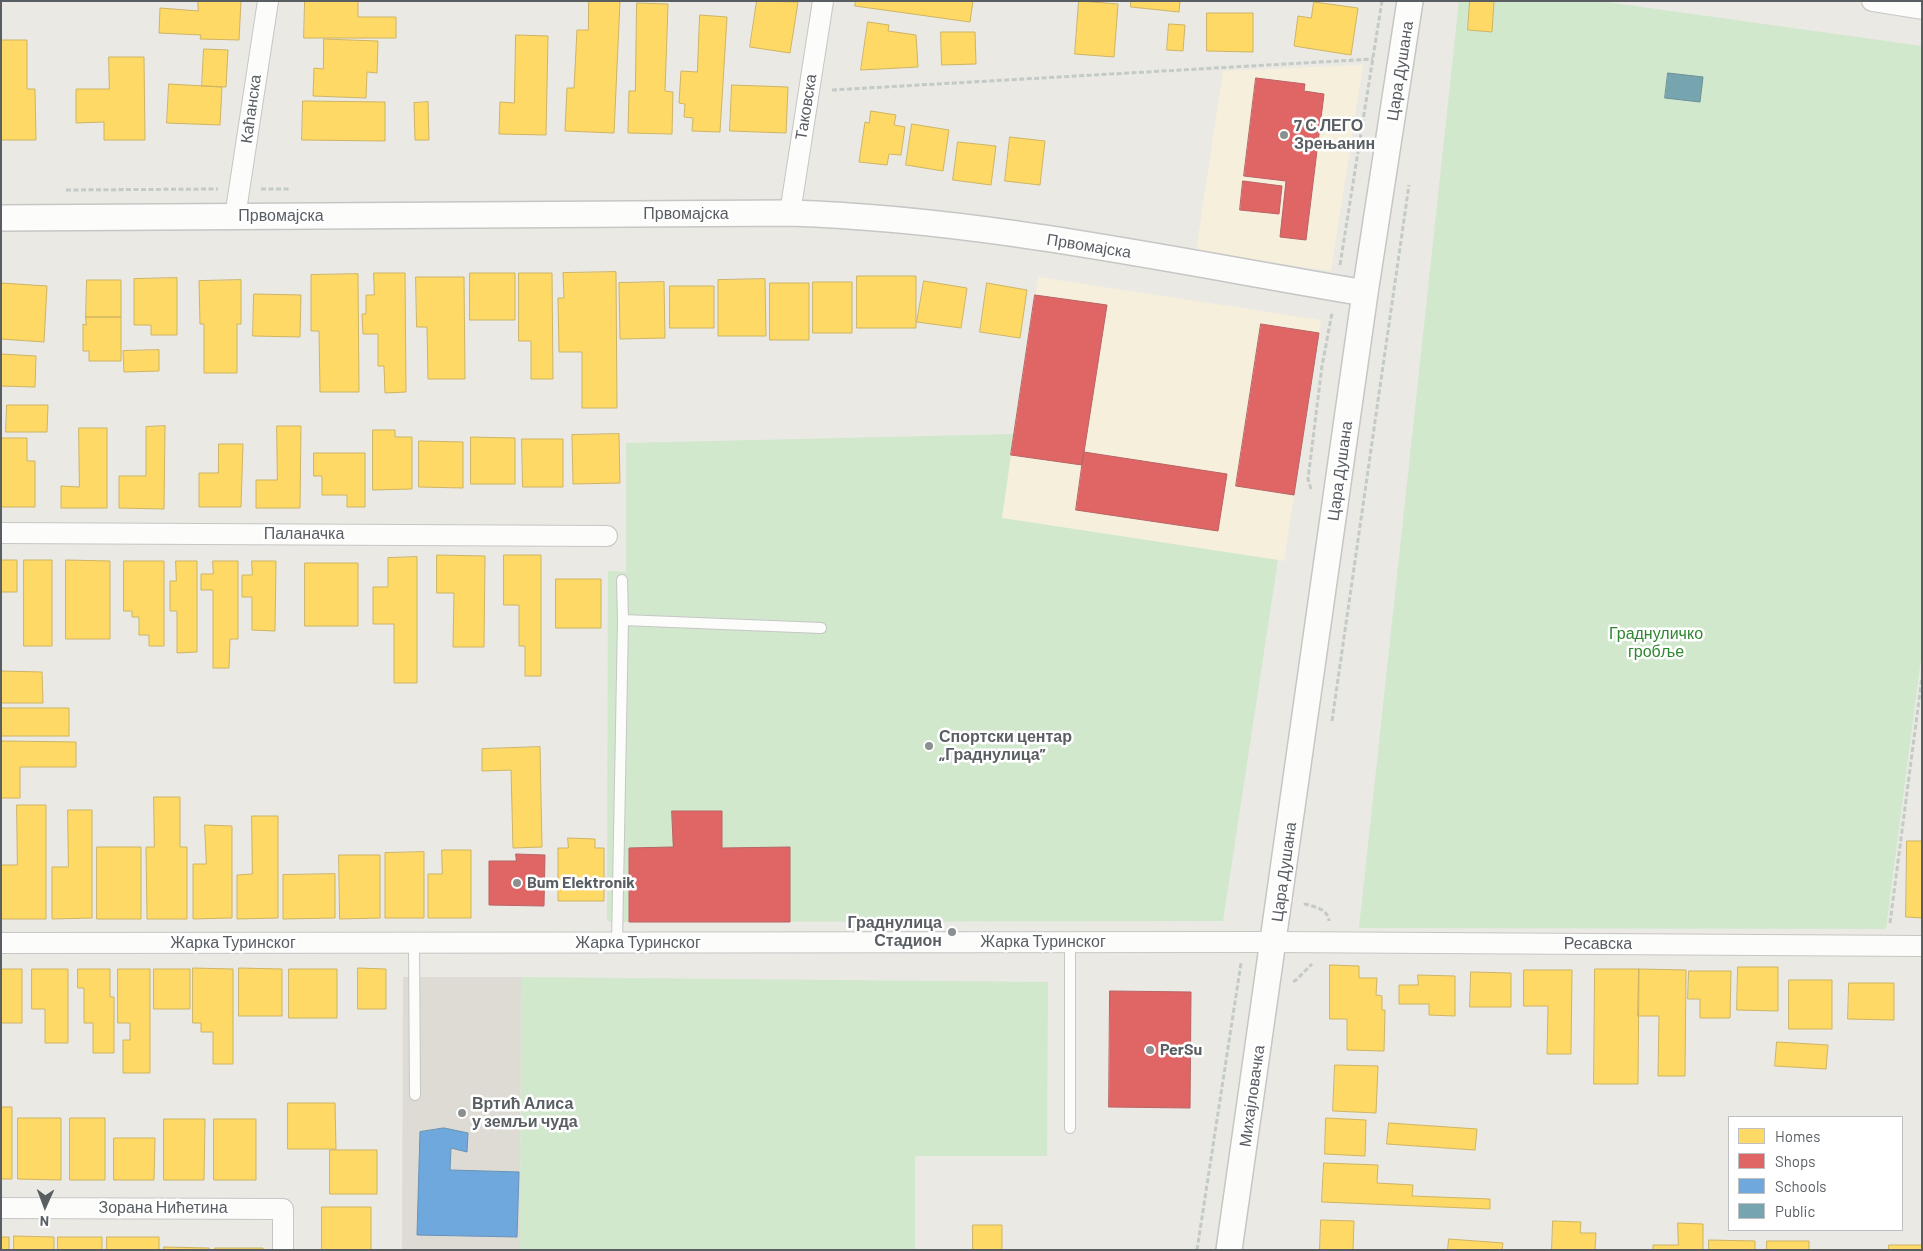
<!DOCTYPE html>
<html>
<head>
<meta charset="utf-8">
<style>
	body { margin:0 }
	#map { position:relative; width:1923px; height:1251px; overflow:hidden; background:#eae9e4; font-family:Barlow,sans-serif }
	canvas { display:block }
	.frame { position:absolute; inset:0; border:2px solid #595e63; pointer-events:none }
	.legend { position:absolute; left:1728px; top:1116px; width:175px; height:115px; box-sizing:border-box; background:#fff; border:1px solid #bdbfc1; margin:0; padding:6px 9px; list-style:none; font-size:15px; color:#595e63 }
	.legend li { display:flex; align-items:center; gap:10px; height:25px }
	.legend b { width:25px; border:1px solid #bdbfc1 }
	.north { position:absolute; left:20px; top:1181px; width:50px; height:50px; -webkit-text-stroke:4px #fff; paint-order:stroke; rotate:182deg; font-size:14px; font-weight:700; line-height:20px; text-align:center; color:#595e63 }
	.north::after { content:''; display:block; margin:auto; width:18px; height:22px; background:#595e63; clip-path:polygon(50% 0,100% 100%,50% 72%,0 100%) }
</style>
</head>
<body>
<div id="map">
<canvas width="1923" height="1251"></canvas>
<div class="frame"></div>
<ul class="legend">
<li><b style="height:14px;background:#ffd966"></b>Homes</li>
<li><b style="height:14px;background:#e06666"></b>Shops</li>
<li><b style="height:14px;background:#6fa8dc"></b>Schools</li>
<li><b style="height:14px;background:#76a5af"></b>Public</li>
</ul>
<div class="north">N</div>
</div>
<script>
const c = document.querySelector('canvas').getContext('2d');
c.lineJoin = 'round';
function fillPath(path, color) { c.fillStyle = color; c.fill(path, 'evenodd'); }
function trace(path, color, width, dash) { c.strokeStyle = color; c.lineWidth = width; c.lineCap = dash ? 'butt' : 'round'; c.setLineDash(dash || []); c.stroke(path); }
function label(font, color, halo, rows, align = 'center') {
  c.font = font + ' Barlow,sans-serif'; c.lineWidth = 5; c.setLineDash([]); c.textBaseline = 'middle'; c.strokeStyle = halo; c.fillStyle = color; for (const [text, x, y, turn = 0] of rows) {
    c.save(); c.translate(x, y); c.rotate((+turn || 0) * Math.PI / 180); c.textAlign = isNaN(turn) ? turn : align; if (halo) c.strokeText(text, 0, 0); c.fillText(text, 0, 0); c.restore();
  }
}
fillPath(new Path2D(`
	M 1363,65 L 1331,271 L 1196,251 L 1223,71 Z
	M 1038,277 L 1321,320 L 1284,561 L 1001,518 Z`), '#f6efdb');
fillPath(new Path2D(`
	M 403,977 L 521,977 L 520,1250 L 402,1250 Z`), '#dddbd3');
fillPath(new Path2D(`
	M 1459,1 L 1599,1 L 1922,46 L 1922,651 L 1886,929 L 1359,928 Z
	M 1014,434 L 1002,518 L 1278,560 L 1223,921 L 617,922 L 607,921 L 608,571 L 626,572 L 626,443 Z
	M 521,977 L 1048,982 L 1047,1156 L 915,1156 L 915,1250 L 520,1250 Z`), '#d1e8cd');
const homes = new Path2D(`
	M 198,1 L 241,1 L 239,40 L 200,39 L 201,35 L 159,33 L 160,8 L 198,11 Z
	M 305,1 L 358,1 L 358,17 L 396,17 L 396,38 L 304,38 Z
	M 589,1 L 620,1 L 614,133 L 565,131 L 567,88 L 574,88 L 577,30 L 588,30 Z
	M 757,1 L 798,2 L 790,53 L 750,47 Z
	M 856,1 L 973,1 L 970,22 L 855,6 Z
	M 1079,1 L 1118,4 L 1114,57 L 1075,54 Z
	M 1131,1 L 1180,1 L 1179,12 L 1131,7 Z
	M 1470,1 L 1494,1 L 1492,32 L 1468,30 Z
	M 1314,2 L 1358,8 L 1351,55 L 1294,46 L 1298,16 L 1311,18 Z
	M 637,3 L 668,4 L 665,91 L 673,92 L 672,134 L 628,133 L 629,91 L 635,91 Z
	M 1207,13 L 1253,13 L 1253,52 L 1207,51 Z
	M 700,15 L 727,17 L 720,132 L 692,131 L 693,118 L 684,117 L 685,104 L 679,103 L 681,71 L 697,72 Z
	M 868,22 L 889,25 L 888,31 L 916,35 L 918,67 L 861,70 Z
	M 1169,24 L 1185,25 L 1183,51 L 1167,50 Z
	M 941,32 L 975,32 L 976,64 L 942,65 Z
	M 516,35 L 548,36 L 546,135 L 499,134 L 500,102 L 514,103 Z
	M 324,39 L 378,41 L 377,73 L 367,72 L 366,98 L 313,96 L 314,68 L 323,69 Z
	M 1,40 L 27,40 L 27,89 L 35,89 L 36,140 L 1,140 Z
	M 204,49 L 228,50 L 226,87 L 202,86 Z
	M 109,57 L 144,57 L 145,140 L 104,140 L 104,122 L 76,123 L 76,89 L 109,89 Z
	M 169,84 L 222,87 L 220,125 L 167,123 Z
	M 732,85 L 788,87 L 786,133 L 730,131 Z
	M 303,101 L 385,102 L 385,141 L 302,140 Z
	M 428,102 L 429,140 L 415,140 L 414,103 Z
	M 871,111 L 896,115 L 894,125 L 905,127 L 901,155 L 889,154 L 887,165 L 859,162 L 865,122 L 869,123 Z
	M 912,124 L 949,130 L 943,171 L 906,165 Z
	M 1010,137 L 1045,141 L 1040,185 L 1005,181 Z
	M 958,142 L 996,146 L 991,185 L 953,180 Z
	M 616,272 L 617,408 L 582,408 L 582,352 L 559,352 L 558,298 L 564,298 L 563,273 Z
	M 374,273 L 405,273 L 406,392 L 385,393 L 384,366 L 378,366 L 378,334 L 363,334 L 362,314 L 366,314 L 366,295 L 374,295 Z
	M 470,273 L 515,273 L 515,320 L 470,320 Z
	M 519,273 L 552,273 L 553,379 L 531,379 L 531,341 L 519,341 Z
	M 358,274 L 359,392 L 320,392 L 319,331 L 311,331 L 311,275 Z
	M 857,276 L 916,276 L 916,328 L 857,328 Z
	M 416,277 L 464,277 L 465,379 L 428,379 L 427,327 L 417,327 Z
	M 177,278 L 177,335 L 151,335 L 151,325 L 134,325 L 134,279 Z
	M 765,279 L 766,336 L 718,336 L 718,280 Z
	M 87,280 L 121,280 L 121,317 L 86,317 Z
	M 241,280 L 241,324 L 237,324 L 237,373 L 204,373 L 204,324 L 200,324 L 199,281 Z
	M 924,281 L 967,288 L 961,328 L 917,322 Z
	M 664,282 L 665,338 L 620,339 L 619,283 Z
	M 813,282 L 852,282 L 852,333 L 813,333 Z
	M 1,283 L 47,286 L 44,342 L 1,339 Z
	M 770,283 L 809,283 L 809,340 L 770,340 Z
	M 987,283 L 1027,290 L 1020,338 L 980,332 Z
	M 670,286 L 714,286 L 714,328 L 670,328 Z
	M 254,294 L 301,295 L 300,337 L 253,336 Z
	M 86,317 L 121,317 L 121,361 L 89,361 L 89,351 L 83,351 L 83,324 L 86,325 Z
	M 159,350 L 159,371 L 124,372 L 123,351 Z
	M 1,354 L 36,356 L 35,387 L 1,386 Z
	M 7,405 L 48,405 L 47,432 L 6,432 Z
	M 165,426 L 164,509 L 119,508 L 119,476 L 146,476 L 146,427 Z
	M 277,426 L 301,426 L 300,508 L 256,508 L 256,480 L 277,480 Z
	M 79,428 L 107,428 L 107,508 L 61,508 L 61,486 L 79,487 Z
	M 373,430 L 395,430 L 395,437 L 412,437 L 412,489 L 373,490 Z
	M 619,434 L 620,483 L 573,484 L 572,435 Z
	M 471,437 L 515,438 L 515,484 L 471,484 Z
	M 1,438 L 27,438 L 27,461 L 35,461 L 35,507 L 1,507 Z
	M 522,439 L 563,439 L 563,487 L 523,487 Z
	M 419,441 L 463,442 L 463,488 L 419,487 Z
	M 219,444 L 243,444 L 241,507 L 199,507 L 199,473 L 218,473 Z
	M 314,453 L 365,453 L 365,507 L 347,507 L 347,495 L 322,495 L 322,476 L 314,476 Z
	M 437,555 L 485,556 L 484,647 L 453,647 L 454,593 L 437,593 Z
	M 504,555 L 541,555 L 541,676 L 525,676 L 525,646 L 519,646 L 519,605 L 504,605 Z
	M 417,557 L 417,683 L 394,683 L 394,624 L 373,624 L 373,587 L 388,587 L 388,558 Z
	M 1,560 L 17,560 L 17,592 L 1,592 Z
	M 24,560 L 52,560 L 52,646 L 24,646 Z
	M 66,560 L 110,561 L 110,639 L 66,639 Z
	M 124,561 L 164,561 L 164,646 L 149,646 L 149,635 L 139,635 L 139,617 L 132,617 L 132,611 L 124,611 Z
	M 176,561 L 197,561 L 197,652 L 177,653 L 177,611 L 170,611 L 170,581 L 176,581 Z
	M 213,561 L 238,561 L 238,639 L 230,639 L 229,668 L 213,668 L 213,590 L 201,590 L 201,574 L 213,574 Z
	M 252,561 L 276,561 L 275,631 L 252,630 L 252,597 L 242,597 L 242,575 L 252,575 Z
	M 305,563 L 358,563 L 358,626 L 305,626 Z
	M 556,579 L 601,579 L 601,628 L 556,628 Z
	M 1,671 L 42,672 L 43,703 L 1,703 Z
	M 1,708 L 69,708 L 69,736 L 1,736 Z
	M 1,741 L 76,742 L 76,767 L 20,767 L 20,798 L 1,798 Z
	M 540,747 L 542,847 L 513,848 L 511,770 L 482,771 L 482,749 Z
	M 154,797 L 180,797 L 180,847 L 187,847 L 187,919 L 147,919 L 146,847 L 154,847 Z
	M 17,805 L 46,805 L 46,919 L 1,919 L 1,865 L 17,865 Z
	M 68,810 L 92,810 L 92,918 L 52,919 L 52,867 L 68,867 Z
	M 252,816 L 278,816 L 278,918 L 237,919 L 237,875 L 252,874 Z
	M 205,825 L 232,826 L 232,918 L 193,919 L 193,864 L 206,864 Z
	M 568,838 L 595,839 L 595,848 L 604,848 L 604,901 L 558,901 L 558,848 L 568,848 Z
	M 1907,841 L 1922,841 L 1922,918 L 1906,917 Z
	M 97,847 L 141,847 L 141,919 L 97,919 Z
	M 442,850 L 471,850 L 471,918 L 428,918 L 428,874 L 442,874 Z
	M 424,852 L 424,918 L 385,918 L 385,853 Z
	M 339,855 L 380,855 L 380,918 L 340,919 Z
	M 335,874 L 335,918 L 283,919 L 283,875 Z
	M 1330,965 L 1359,966 L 1359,978 L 1377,978 L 1376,995 L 1382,996 L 1382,1010 L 1385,1010 L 1384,1051 L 1347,1050 L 1347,1019 L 1330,1019 Z
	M 1738,967 L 1778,967 L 1778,1011 L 1737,1010 Z
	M 193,968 L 233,969 L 233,1064 L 213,1064 L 213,1032 L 201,1032 L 201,1023 L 193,1023 Z
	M 239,968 L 282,969 L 282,1016 L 239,1016 Z
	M 358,968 L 386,969 L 386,1009 L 358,1009 Z
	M 1,969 L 22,969 L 22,1023 L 1,1023 Z
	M 32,969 L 68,969 L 68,1043 L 45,1043 L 45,1009 L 32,1009 Z
	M 78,969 L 110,969 L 110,997 L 114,997 L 114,1053 L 93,1053 L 93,1023 L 84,1023 L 84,988 L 78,988 Z
	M 118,969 L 150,969 L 150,1073 L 123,1073 L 123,1040 L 130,1040 L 130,1023 L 118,1023 Z
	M 154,969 L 190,969 L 190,1009 L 154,1009 Z
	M 289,969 L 337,969 L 337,1018 L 289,1018 Z
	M 1595,969 L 1639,969 L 1638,1084 L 1594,1084 Z
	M 1639,969 L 1686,970 L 1685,1076 L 1658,1076 L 1659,1016 L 1638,1016 Z
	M 1524,970 L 1572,970 L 1571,1054 L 1547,1054 L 1548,1006 L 1524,1006 Z
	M 1689,971 L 1731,971 L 1730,1018 L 1700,1018 L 1700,999 L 1688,999 Z
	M 1471,972 L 1511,973 L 1511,1007 L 1470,1007 Z
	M 1418,975 L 1455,976 L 1455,1016 L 1429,1015 L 1429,1004 L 1399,1004 L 1399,985 L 1418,985 Z
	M 1789,980 L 1832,980 L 1832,1029 L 1789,1029 Z
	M 1849,983 L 1894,983 L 1894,1020 L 1848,1019 Z
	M 1777,1042 L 1828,1045 L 1826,1069 L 1775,1066 Z
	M 1335,1065 L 1378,1066 L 1376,1113 L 1333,1111 Z
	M 288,1103 L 335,1103 L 336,1149 L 288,1149 Z
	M 1,1107 L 12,1107 L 12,1179 L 1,1179 Z
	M 18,1118 L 61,1118 L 61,1180 L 18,1179 Z
	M 70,1118 L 105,1118 L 105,1180 L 70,1180 Z
	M 1326,1118 L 1366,1120 L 1365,1156 L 1325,1154 Z
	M 164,1119 L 205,1119 L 204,1180 L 164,1180 Z
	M 214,1119 L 256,1119 L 256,1180 L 214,1180 Z
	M 1389,1123 L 1477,1129 L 1475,1150 L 1387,1144 Z
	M 114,1138 L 155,1138 L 154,1180 L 114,1180 Z
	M 330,1150 L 377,1150 L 377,1194 L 330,1194 Z
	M 1324,1163 L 1378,1165 L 1377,1183 L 1413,1185 L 1412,1196 L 1490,1199 L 1490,1209 L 1322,1202 Z
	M 322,1207 L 371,1207 L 371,1250 L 322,1250 Z
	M 1321,1220 L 1354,1221 L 1353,1250 L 1320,1250 Z
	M 1553,1221 L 1581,1222 L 1580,1233 L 1596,1233 L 1595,1250 L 1552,1250 Z
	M 1678,1223 L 1703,1224 L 1703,1250 L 1653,1250 L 1653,1245 L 1678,1245 Z
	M 973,1225 L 1002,1225 L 1002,1250 L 973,1250 Z
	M 14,1236 L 54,1237 L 54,1250 L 14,1250 Z
	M 1,1237 L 9,1237 L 9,1250 L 1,1250 Z
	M 58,1237 L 102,1237 L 102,1250 L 58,1250 Z
	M 107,1237 L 159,1237 L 159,1250 L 107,1250 Z
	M 1449,1239 L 1503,1243 L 1502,1250 L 1448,1250 Z
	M 1709,1240 L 1755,1241 L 1755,1250 L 1709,1250 Z
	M 1767,1241 L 1809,1241 L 1809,1250 L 1767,1250 Z
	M 1889,1245 L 1922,1245 L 1922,1250 L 1889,1250 Z
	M 164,1247 L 209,1248 L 209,1250 L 164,1250 Z
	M 215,1248 L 263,1248 L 263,1250 L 215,1250 Z`);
fillPath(homes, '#ffd966');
trace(homes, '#cdb465', 1);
const shops = new Path2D(`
	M 1256,78 L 1305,84 L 1304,91 L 1324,94 L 1306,240 L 1280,237 L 1286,181 L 1244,176 Z
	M 1243,181 L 1282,186 L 1279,214 L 1240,210 Z
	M 1035,295 L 1107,305 L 1082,465 L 1011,455 Z
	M 1261,324 L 1319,333 L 1294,495 L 1236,486 Z
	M 1084,452 L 1227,474 L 1218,531 L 1076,510 Z
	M 672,811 L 722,811 L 722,848 L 790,847 L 790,922 L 629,922 L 629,848 L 673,847 Z
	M 516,854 L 545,855 L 544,906 L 489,905 L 489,861 L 516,861 Z
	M 1110,991 L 1191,992 L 1190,1108 L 1109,1107 Z`);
fillPath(shops, '#e06666');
trace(shops, '#b86465', 1);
const schools = new Path2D(`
	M 444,1128 L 468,1133 L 467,1152 L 451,1148 L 450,1170 L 519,1172 L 517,1237 L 417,1235 L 420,1132 Z`);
fillPath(schools, '#6fa8dc');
trace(schools, '#6892b8', 1);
const public = new Path2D(`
	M 1668,73 L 1703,77 L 1700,102 L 1665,98 Z`);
fillPath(public, '#76a5af');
trace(public, '#6d9098', 1);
const service = new Path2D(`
	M 623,620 L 821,628
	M 414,942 L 415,1095
	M 1070,942 L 1070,1128
	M 617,943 L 623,620 L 622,580`);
const minor = new Path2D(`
	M 1872,1 L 1922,9
	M 790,213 L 823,1
	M 235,217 L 268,1
	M 1,533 L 607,536
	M 1,943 L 1274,942 L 1922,946
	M 1,1208 L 283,1209 L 283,1250`);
const tertiary = new Path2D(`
	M 1,218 L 790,213 C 983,219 1174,261 1365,293
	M 1229,1250 L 1365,293 L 1410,1`);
trace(service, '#c6c6c5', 12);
trace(minor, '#c6c6c5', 22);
trace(tertiary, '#c6c6c5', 28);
trace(new Path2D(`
	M 832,90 L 1373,59
	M 261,189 L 290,189
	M 66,190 L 218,189
	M 1340,265 L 1382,1
	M 1311,489 L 1308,479 L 1322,366 L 1332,313
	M 1332,721 L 1409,185
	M 1305,903 L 1305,904 C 1315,907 1328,909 1329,921
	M 1890,923 L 1922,677
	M 1293,981 L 1295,981 L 1312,964
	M 1197,1250 L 1241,963`), '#c4cbc7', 3, [5, 2.5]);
trace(service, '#fcfcfb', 10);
trace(minor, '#fcfcfb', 20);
trace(tertiary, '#fcfcfb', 25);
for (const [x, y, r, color] of [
	[1284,135,5,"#8c8f90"],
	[929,746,5,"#8c8f90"],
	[517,883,5,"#8c8f90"],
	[952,932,5,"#8c8f90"],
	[1150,1050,5,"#8c8f90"],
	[462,1113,5,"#8c8f90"]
]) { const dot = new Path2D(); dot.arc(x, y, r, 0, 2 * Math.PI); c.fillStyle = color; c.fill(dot); trace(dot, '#fff', 2); }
label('16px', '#595e63', '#fff', [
	["Цара Душана",1400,71,-81],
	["Таковска",806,107,-81],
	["Каћанска",251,109,-82],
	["Првомајска",686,214],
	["Првомајска",281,216],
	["Првомајска",1089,246,9],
	["Цара Душана",1340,471,-82],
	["Паланачка",304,534],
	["Цара Душана",1284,872,-82],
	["Жарка Туринског",1043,942],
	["Жарка Туринског",233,943],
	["Жарка Туринског",638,943],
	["Ресавска",1598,944],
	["Михајловачка",1252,1096,-82],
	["Зорана Нићетина",163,1208]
]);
label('bold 16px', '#595e63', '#fff', [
	["7 С ЛЕГО",1294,126],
	["Зрењанин",1294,144],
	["Спортски центар",939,737],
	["„Граднулица”",939,755],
	["Bum Elektronik",527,883],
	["Граднулица",942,923,"right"],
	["Стадион",942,941,"right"],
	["PerSu",1160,1050],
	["Вртић Алиса",472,1104],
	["у земљи чуда",472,1122]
], 'left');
label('16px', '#2e862e', '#fff', [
	["Граднуличко",1656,634],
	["гробље",1656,652]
]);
</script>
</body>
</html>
